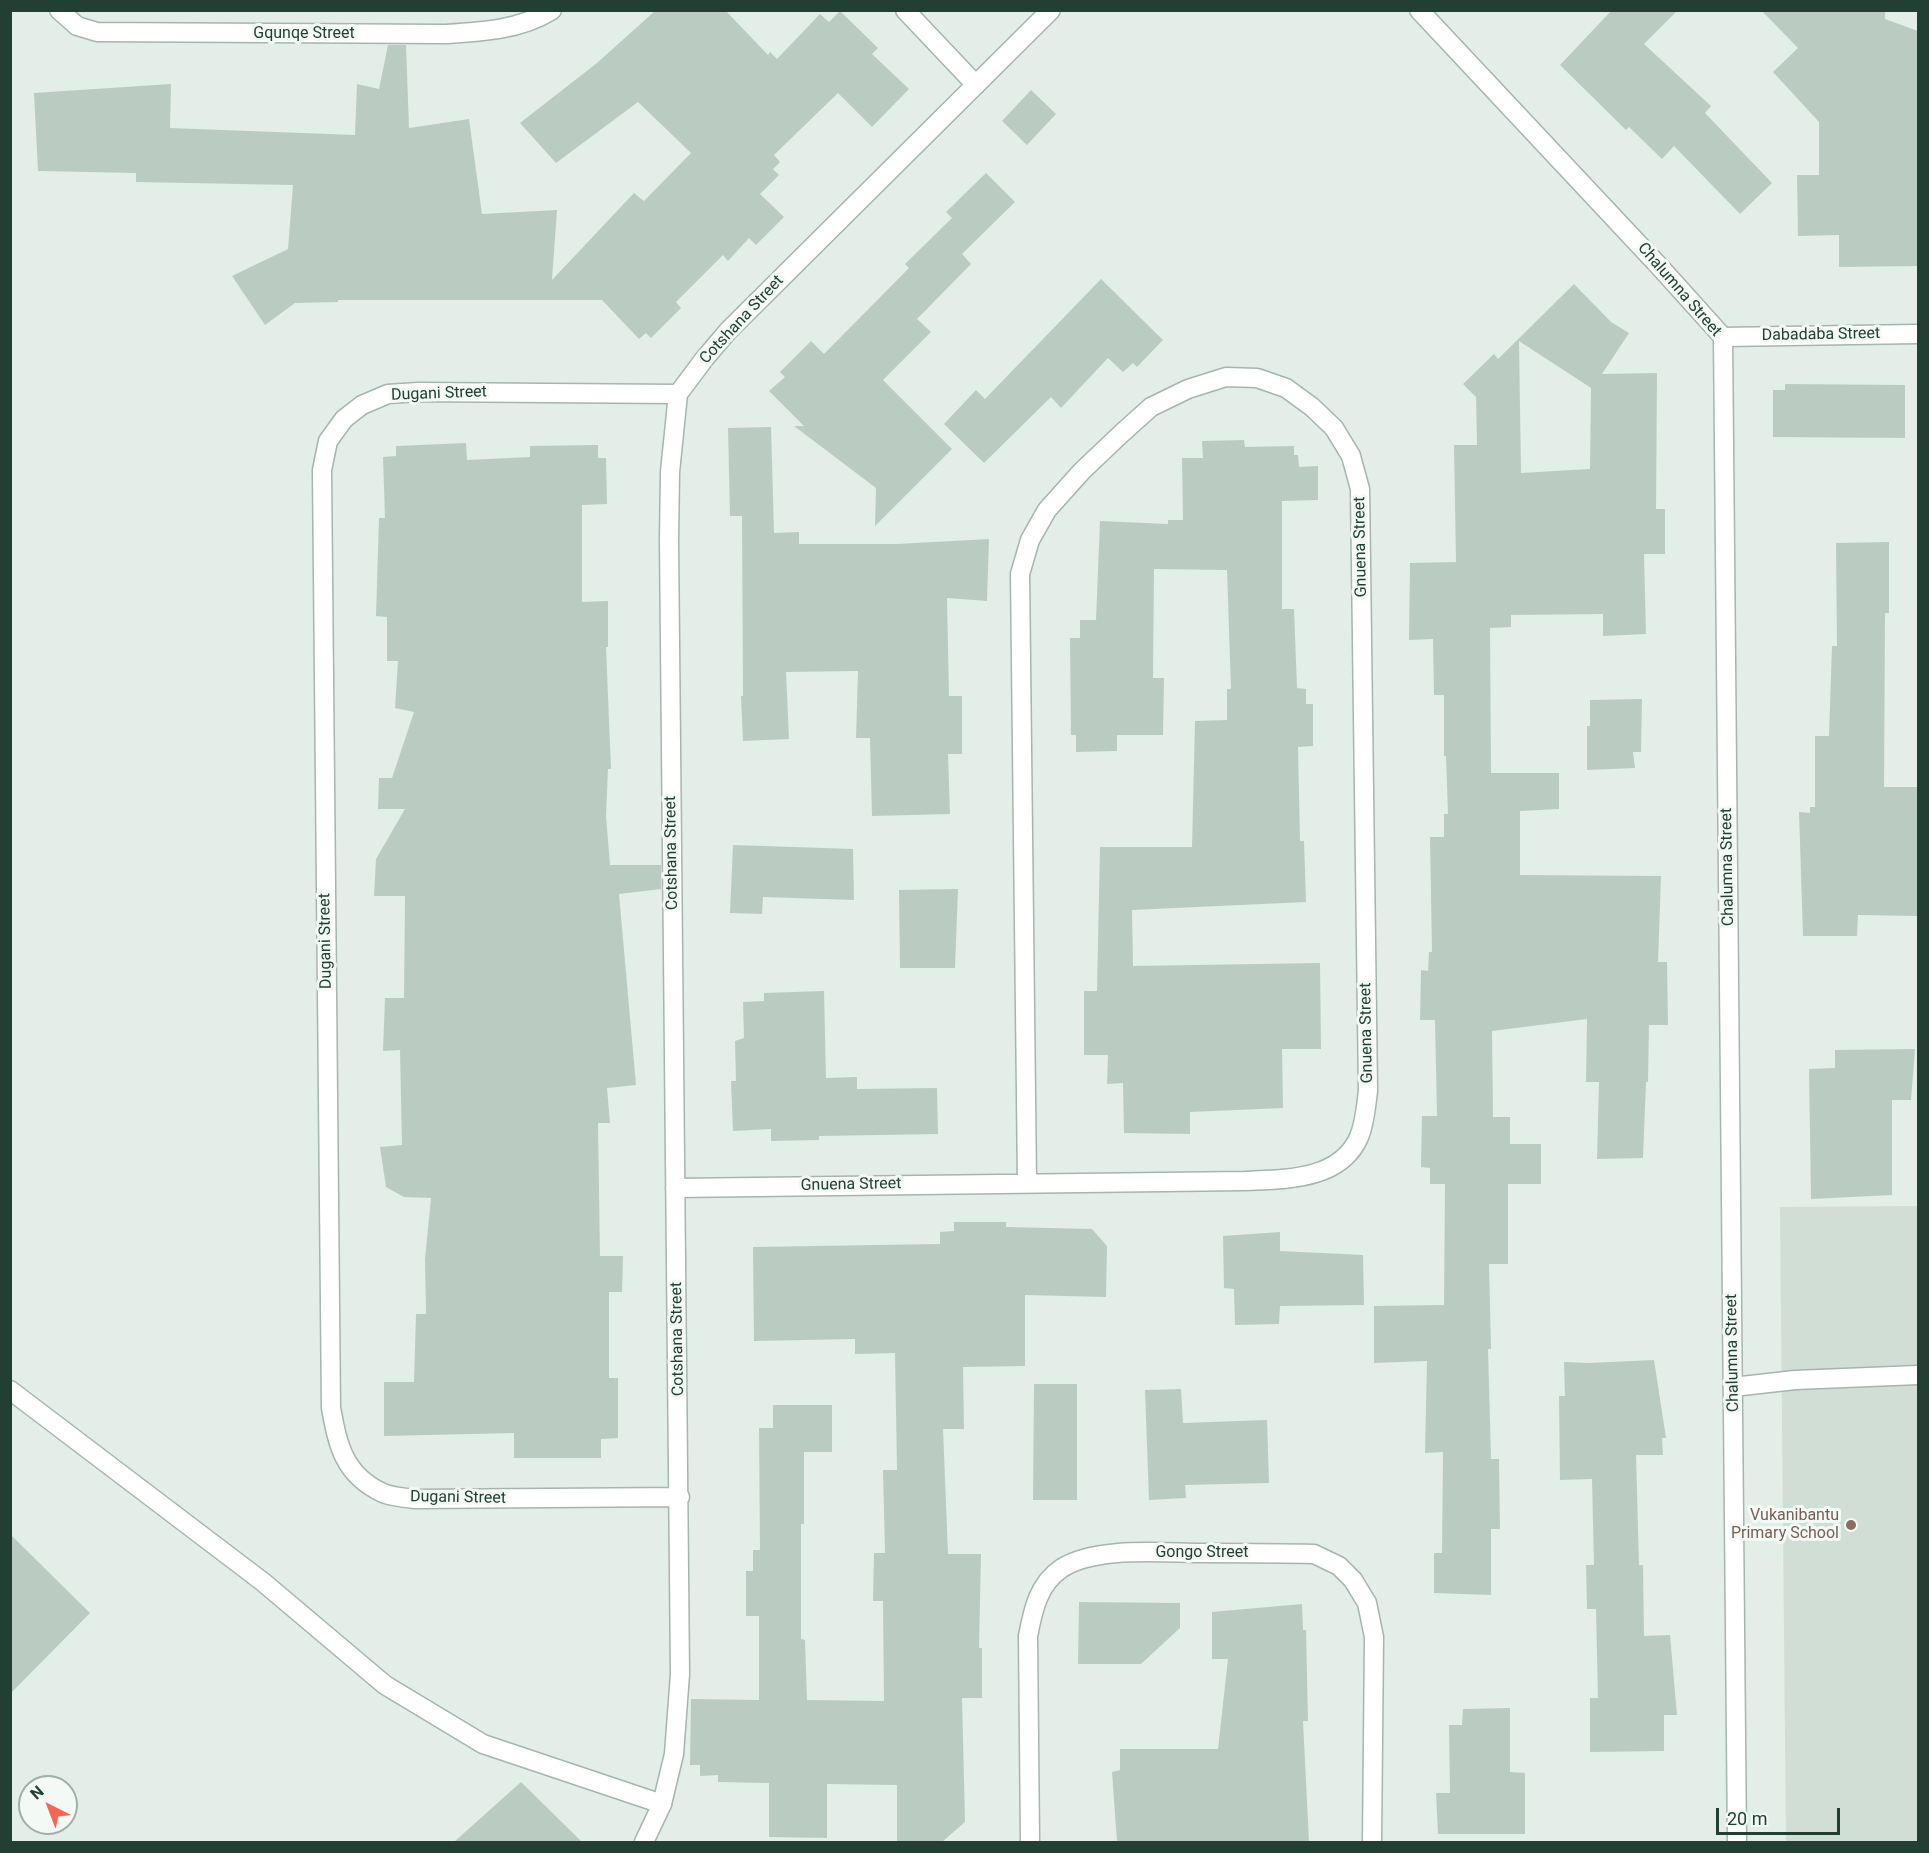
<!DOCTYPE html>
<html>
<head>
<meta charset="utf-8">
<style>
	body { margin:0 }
	#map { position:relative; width:1929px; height:1853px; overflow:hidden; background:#e2eee7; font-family:Roboto,sans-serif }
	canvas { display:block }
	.frame { position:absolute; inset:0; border:12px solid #214033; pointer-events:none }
	.north { position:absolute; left:18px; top:1775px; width:60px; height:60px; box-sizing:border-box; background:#f3faf6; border:2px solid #9fb0a8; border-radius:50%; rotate:318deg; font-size:16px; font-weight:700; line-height:24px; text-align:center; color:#214033 }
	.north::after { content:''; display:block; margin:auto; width:21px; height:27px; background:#fc6452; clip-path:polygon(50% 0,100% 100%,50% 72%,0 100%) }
	.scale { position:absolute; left:1716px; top:1808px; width:124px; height:27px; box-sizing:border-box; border:3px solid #214033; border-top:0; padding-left:8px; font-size:18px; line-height:21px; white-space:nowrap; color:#214033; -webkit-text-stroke:4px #f3faf6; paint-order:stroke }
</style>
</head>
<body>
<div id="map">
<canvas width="1929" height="1853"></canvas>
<div class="frame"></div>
<div class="north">N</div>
<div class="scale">20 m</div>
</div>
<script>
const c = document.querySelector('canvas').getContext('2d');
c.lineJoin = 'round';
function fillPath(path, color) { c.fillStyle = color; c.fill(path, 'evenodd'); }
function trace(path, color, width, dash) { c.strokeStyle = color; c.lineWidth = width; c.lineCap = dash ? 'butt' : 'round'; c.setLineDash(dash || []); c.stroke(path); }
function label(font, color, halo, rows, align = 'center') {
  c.font = font + ' Roboto,sans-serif'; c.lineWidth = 6; c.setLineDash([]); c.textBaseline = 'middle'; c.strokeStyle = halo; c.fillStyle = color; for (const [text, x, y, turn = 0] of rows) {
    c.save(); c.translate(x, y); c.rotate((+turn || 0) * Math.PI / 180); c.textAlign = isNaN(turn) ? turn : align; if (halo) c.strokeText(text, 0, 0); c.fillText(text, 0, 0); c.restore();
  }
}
fillPath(new Path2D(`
	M 1918,1206 L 1918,1842 L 1786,1842 L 1780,1207 Z`), '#d0ded6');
fillPath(new Path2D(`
	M 656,10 L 725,10 L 768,55 L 770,52 L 777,59 L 820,14 L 829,22 L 840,11 L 878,48 L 872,54 L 909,89 L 872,127 L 838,93 L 774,155 L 780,162 L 773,169 L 779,175 L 760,194 L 784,217 L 756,245 L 749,238 L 728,261 L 723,255 L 676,302 L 681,308 L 651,338 L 646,333 L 639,339 L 602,300 L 338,300 L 338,302 L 295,303 L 265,325 L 232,276 L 288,249 L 293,185 L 136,182 L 136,173 L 38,171 L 34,93 L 171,84 L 170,128 L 355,135 L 357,84 L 379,89 L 388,45 L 406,45 L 409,128 L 469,119 L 482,214 L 557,210 L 552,280 L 634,193 L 644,201 L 691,153 L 638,102 L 556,163 L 520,123 L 597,63 Z
	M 1612,10 L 1678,10 L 1644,44 L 1711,106 L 1705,113 L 1772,183 L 1740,214 L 1674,146 L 1662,159 L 1629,127 L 1626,130 L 1560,65 Z
	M 1761,10 L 1885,10 L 1885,19 L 1918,31 L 1918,266 L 1839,267 L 1839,235 L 1798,236 L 1797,175 L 1819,175 L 1819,122 L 1773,72 L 1798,48 Z
	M 1031,90 L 1056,114 L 1027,145 L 1002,121 Z
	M 986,173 L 1015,202 L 962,254 L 971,264 L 917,319 L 931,332 L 883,380 L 952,449 L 875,526 L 876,488 L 794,426 L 804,426 L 769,391 L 785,377 L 780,372 L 811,341 L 824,354 L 909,268 L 905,264 L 952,218 L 946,212 Z
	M 1101,279 L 1163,340 L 1137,367 L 1133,363 L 1123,372 L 1108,358 L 1061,408 L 1051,397 L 984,463 L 944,424 L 976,390 L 985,399 Z
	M 1574,284 L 1611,322 L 1629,333 L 1602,374 L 1657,373 L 1656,509 L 1665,509 L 1665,554 L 1644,554 L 1646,634 L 1603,636 L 1603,614 L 1511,615 L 1511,627 L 1490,628 L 1491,773 L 1559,773 L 1559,809 L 1520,811 L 1520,875 L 1661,876 L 1658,962 L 1667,962 L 1668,1025 L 1649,1025 L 1648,1082 L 1646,1082 L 1643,1158 L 1597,1159 L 1599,1082 L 1586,1082 L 1587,1019 L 1492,1031 L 1493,1117 L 1510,1117 L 1510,1144 L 1541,1144 L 1541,1184 L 1508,1184 L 1508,1264 L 1489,1264 L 1491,1349 L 1488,1349 L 1491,1459 L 1499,1459 L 1500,1529 L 1491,1529 L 1491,1595 L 1434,1593 L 1434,1553 L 1442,1553 L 1443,1452 L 1425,1453 L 1427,1361 L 1374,1363 L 1374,1306 L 1444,1305 L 1445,1184 L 1430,1184 L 1430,1168 L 1421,1167 L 1422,1116 L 1437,1116 L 1435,1020 L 1420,1020 L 1421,970 L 1428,971 L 1429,952 L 1432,952 L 1430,837 L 1444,837 L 1444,814 L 1448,814 L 1446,756 L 1444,756 L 1444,695 L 1434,695 L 1433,639 L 1409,640 L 1410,563 L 1456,562 L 1454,445 L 1477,445 L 1476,397 L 1463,384 L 1494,354 L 1498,359 ZM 1519,341 L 1591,388 L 1590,469 L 1521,473 Z
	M 1785,384 L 1905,385 L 1905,438 L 1773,437 L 1773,390 L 1785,390 Z
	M 771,427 L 774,533 L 799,532 L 799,544 L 897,544 L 989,539 L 987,601 L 947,598 L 949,696 L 962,696 L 962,754 L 948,754 L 950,814 L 872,816 L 870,738 L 856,738 L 858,671 L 786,672 L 789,739 L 743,741 L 741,696 L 743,696 L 742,516 L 730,516 L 728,428 Z
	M 1244,440 L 1245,447 L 1294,446 L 1294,455 L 1298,455 L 1299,467 L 1318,466 L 1318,500 L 1282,501 L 1282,609 L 1294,609 L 1297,688 L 1306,689 L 1306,704 L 1313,704 L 1313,746 L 1298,747 L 1300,841 L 1304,841 L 1306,902 L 1132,910 L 1133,966 L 1320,963 L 1321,1049 L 1282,1049 L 1283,1108 L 1190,1112 L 1190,1134 L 1124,1133 L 1123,1083 L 1107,1084 L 1108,1055 L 1084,1055 L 1084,991 L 1097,991 L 1100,847 L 1192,847 L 1195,721 L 1227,720 L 1227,689 L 1231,689 L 1227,570 L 1154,569 L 1153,678 L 1164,678 L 1163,735 L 1117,735 L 1117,751 L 1076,752 L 1076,735 L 1071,735 L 1070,638 L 1080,638 L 1080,620 L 1096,620 L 1100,521 L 1168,524 L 1168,520 L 1183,520 L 1182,458 L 1203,458 L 1202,441 Z
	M 466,443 L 467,460 L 530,457 L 530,446 L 598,445 L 598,458 L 606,458 L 607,504 L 582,505 L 582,602 L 608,601 L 608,647 L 606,647 L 611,769 L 608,769 L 606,816 L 610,865 L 661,865 L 661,889 L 619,894 L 636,1085 L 607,1088 L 610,1123 L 598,1123 L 600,1256 L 623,1256 L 622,1292 L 609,1292 L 609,1378 L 618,1378 L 618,1438 L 601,1439 L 601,1458 L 514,1458 L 514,1433 L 384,1436 L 384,1382 L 414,1382 L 416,1314 L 426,1314 L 425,1259 L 431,1198 L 404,1197 L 386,1187 L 380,1147 L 402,1145 L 400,1050 L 383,1051 L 385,998 L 404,998 L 405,896 L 374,896 L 376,859 L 405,809 L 378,809 L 379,778 L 392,778 L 414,712 L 395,708 L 398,661 L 387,661 L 387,617 L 376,616 L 379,518 L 385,518 L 383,457 L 396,456 L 396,446 Z
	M 1889,542 L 1889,613 L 1885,613 L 1884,787 L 1918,787 L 1917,916 L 1858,915 L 1857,936 L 1803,936 L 1799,812 L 1810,813 L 1810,807 L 1815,807 L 1815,736 L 1829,736 L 1832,646 L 1837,646 L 1836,543 Z
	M 1642,699 L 1641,752 L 1633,752 L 1635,768 L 1587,770 L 1587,726 L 1590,726 L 1590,700 Z
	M 733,845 L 853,849 L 854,900 L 763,897 L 762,914 L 730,913 Z
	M 958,889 L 955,968 L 900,968 L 899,890 Z
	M 824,991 L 826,1078 L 857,1077 L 857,1089 L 937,1088 L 938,1134 L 819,1136 L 819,1140 L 771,1141 L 771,1129 L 733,1131 L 731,1081 L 736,1081 L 735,1041 L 744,1038 L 743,1002 L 764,1001 L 764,993 Z
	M 1915,1049 L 1911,1100 L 1892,1100 L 1892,1195 L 1811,1199 L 1809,1069 L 1835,1068 L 1835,1050 Z
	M 954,1222 L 1006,1222 L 1006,1227 L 1092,1229 L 1107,1246 L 1106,1297 L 1025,1295 L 1025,1366 L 963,1367 L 964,1429 L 943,1429 L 948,1554 L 981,1554 L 979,1648 L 982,1648 L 982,1698 L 962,1698 L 965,1822 L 942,1842 L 897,1842 L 897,1785 L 827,1784 L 827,1838 L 769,1837 L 769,1783 L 718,1782 L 718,1775 L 700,1776 L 700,1765 L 690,1765 L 691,1699 L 759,1700 L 759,1616 L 746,1616 L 746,1571 L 753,1571 L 753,1550 L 760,1550 L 759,1428 L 773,1428 L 773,1405 L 832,1405 L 832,1452 L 804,1452 L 804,1524 L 801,1524 L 801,1639 L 805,1640 L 807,1700 L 884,1701 L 883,1601 L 873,1601 L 874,1553 L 885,1553 L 883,1470 L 897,1470 L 895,1353 L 855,1354 L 855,1339 L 754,1341 L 753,1247 L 940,1244 L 940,1232 L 954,1231 Z
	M 1280,1232 L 1280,1251 L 1363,1255 L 1364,1305 L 1280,1306 L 1279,1324 L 1235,1325 L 1234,1289 L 1224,1288 L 1223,1236 Z
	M 1654,1360 L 1666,1438 L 1662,1438 L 1663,1455 L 1636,1455 L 1639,1565 L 1643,1565 L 1644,1636 L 1670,1635 L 1677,1715 L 1664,1715 L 1664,1751 L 1590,1752 L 1590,1698 L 1598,1698 L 1596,1609 L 1587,1609 L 1586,1565 L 1594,1565 L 1592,1479 L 1560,1480 L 1559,1396 L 1565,1396 L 1564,1362 L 1589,1363 Z
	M 1034,1384 L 1077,1384 L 1077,1500 L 1033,1500 Z
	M 1181,1389 L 1183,1423 L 1267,1420 L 1269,1483 L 1185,1485 L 1186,1498 L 1149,1500 L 1145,1390 Z
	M 10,1534 L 90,1613 L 10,1694 Z
	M 1079,1602 L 1180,1603 L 1180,1628 L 1141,1664 L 1078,1664 Z
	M 1302,1604 L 1303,1630 L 1306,1630 L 1308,1721 L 1303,1721 L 1309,1842 L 1117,1842 L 1112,1772 L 1120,1770 L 1120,1749 L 1218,1749 L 1228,1659 L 1212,1659 L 1212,1612 Z
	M 1510,1708 L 1510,1772 L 1525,1773 L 1525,1834 L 1438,1834 L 1436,1793 L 1450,1793 L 1449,1725 L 1462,1725 L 1463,1709 Z
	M 521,1782 L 582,1842 L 454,1842 Z`), '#baccc2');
const service = new Path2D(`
	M 1733,1387 L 1795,1380 L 1918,1375
	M 10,1390 L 263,1582 L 385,1685 L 483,1744 L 662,1804`);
const minor = new Path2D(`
	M 59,10 L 77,26 L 97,32 L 445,34 C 481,32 520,30 552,10
	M 905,10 L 976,85
	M 1419,10 L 1659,266 L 1723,337 L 1737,1842
	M 1723,337 L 1918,334
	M 678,394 L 418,392 L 388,394 L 362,405 L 344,419 L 328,441 L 322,470 L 331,1408 C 338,1446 344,1475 383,1493 C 392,1497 406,1498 416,1499 L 680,1497
	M 675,1188 L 1244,1181 C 1284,1179 1340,1181 1359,1137 C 1365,1123 1366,1106 1368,1091 L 1360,489 L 1351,456 L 1334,428 L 1312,407 L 1286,388 L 1257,378 L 1226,377 L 1188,389 L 1151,407 L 1122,433 L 1082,471 L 1047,510 L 1030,540 L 1020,574 L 1027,1183
	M 644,1842 L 662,1804 L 674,1754 L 680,1674 L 669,540 L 670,472 L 678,394 L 705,358 L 728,331 L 1051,10
	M 1030,1842 L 1028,1636 C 1033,1610 1038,1584 1062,1568 C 1097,1546 1163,1553 1203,1553 C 1240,1553 1277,1553 1314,1554 L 1339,1566 L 1353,1580 L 1367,1603 L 1374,1637 L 1372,1842`);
trace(service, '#a4b6ad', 21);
trace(minor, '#a4b6ad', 21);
trace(service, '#fff', 18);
trace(minor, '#fff', 18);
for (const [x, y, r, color] of [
	[1851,1525,6,"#8d6e63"]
]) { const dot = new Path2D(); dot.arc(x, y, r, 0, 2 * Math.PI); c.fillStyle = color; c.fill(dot); trace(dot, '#f3faf6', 2); }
label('16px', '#214033', '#f3faf6', [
	["Gqunqe Street",304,34],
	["Chalumna Street",1679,290,49],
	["Cotshana Street",742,320,-47],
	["Dabadaba Street",1821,335,-1],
	["Dugani Street",439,394,-2],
	["Gnuena Street",1361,547,-91],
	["Cotshana Street",672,853,-91],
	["Chalumna Street",1728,867,-91],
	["Dugani Street",326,941,-91],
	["Gnuena Street",1367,1033,-91],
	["Gnuena Street",851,1185,-1],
	["Cotshana Street",678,1339,-91],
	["Chalumna Street",1733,1353,-91],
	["Dugani Street",458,1498,1],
	["Gongo Street",1202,1553]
]);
label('16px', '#785e54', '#f3faf6', [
	["Vukanibantu",1839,1516],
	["Primary School",1839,1534]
], 'right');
</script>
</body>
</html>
